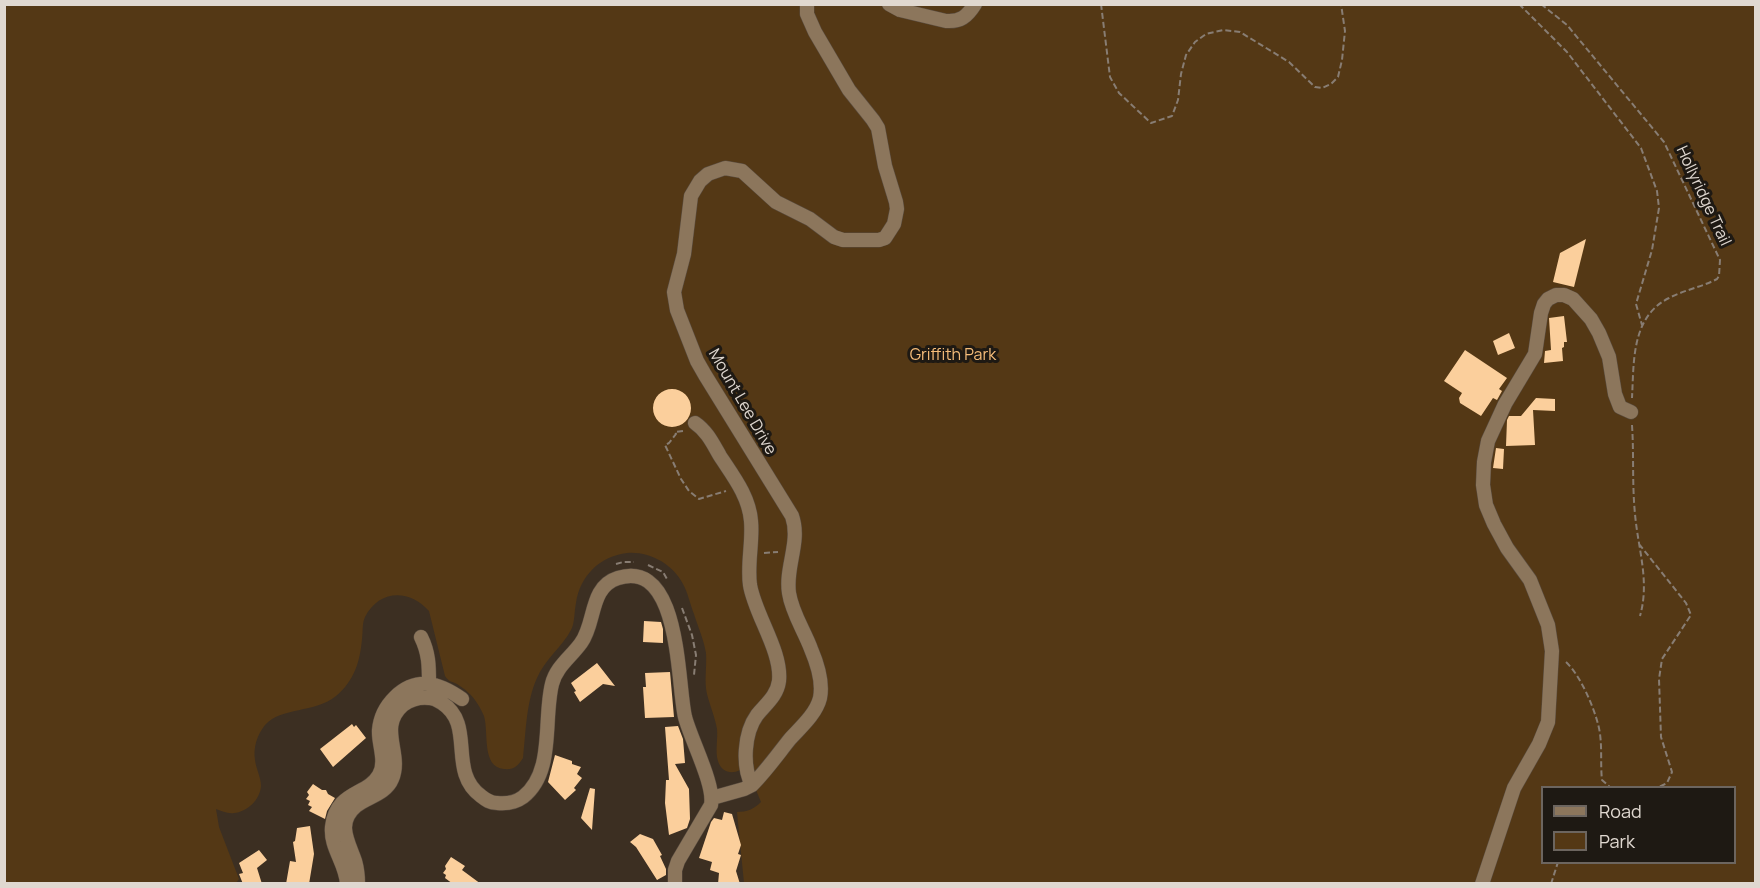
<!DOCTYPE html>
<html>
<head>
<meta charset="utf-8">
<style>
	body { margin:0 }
	#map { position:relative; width:1760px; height:888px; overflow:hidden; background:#3c2f22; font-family:Manrope,sans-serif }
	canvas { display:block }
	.frame { position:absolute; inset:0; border:6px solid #e0d8d0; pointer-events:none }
	.legend { position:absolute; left:1541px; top:786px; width:195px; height:78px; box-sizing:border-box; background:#1e1913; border:2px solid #6c655f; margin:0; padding:8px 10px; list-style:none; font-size:18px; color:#e0d8d0 }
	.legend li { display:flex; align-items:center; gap:12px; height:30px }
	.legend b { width:30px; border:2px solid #6c655f }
</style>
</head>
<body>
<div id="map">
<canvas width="1760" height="888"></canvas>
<div class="frame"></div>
<ul class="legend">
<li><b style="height:8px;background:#8c765c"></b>Road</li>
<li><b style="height:16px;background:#543815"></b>Park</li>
</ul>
</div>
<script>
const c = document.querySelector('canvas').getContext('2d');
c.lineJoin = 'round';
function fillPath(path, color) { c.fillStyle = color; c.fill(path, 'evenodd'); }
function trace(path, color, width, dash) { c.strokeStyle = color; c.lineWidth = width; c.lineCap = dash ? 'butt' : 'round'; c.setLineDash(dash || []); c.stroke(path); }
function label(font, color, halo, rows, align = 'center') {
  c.font = font + ' Manrope,sans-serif'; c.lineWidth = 6; c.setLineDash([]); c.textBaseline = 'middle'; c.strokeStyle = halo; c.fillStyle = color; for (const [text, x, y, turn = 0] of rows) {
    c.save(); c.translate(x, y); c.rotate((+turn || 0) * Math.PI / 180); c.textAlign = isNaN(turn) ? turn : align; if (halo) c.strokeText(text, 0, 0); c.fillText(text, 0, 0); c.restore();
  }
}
fillPath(new Path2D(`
	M 5,5 L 1755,5 L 1755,883 L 744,883 L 737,812 C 747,812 754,809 761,802 L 746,766 C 737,775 722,775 718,761 C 715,752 718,739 717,729 C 715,717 710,706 707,694 C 704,681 707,667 706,653 C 704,640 698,627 694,614 C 690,604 688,593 683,584 C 673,564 649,551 627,553 C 600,556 580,576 576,603 C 574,612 575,622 571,630 C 562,647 545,659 537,678 C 526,702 526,732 523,758 C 518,766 514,770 504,769 C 481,767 489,732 484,716 C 482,712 480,707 477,703 C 472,695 465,689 457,684 C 451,681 449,682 445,676 L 429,611 C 410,589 379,589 365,617 C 362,623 363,632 362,639 C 360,662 354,681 336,696 C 315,713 281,707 265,725 C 257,735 253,748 255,760 C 256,769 261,777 261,786 C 260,800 247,812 234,813 C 228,814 222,811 216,809 L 219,827 L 239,879 L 236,883 L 5,883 ZM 1542,788 L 1734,788 L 1734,862 L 1542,862 Z`), '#543815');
fillPath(new Path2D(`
	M 1586,239 L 1574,287 L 1553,282 L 1560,253 Z
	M 1564,316 L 1567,342 L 1564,342 L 1564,347 L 1562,348 L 1563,361 L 1544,363 L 1545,351 L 1551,350 L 1549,318 Z
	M 1509,333 L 1515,348 L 1498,355 L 1493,341 Z
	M 1465,350 L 1507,378 L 1499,389 L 1502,391 L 1497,400 L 1493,398 L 1481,416 L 1460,403 L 1459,398 L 1462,393 L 1444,381 Z
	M653 408a19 19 0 1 1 38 0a19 19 0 1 1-38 0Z
	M 1536,398 L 1555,399 L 1555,411 L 1533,410 L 1535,445 L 1506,446 L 1507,420 L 1509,416 L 1521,416 Z
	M 1496,448 L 1504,449 L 1503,469 L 1493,468 Z
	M 644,621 L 661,622 L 663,629 L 663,643 L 643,642 Z
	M 597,663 L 615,686 L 603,684 L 580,702 L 574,692 L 576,691 L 571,683 Z
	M 670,672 L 674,717 L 645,718 L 643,687 L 646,687 L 645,673 Z
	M 352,724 L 354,727 L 356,725 L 366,738 L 333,767 L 320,749 Z
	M 678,726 L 683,739 L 685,763 L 675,764 L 689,789 L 690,819 L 687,828 L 669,835 L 665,803 L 666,780 L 669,780 L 665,727 Z
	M 555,755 L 572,761 L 572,764 L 581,767 L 577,774 L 582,778 L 574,788 L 576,790 L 565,800 L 548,782 Z
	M 313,784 L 322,790 L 326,790 L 328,794 L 335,798 L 327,811 L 325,819 L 309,811 L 312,807 L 308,805 L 310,801 L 306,799 L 309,795 L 307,792 Z
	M 590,788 L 595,789 L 592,830 L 581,818 Z
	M 724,812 L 732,814 L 741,845 L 738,854 L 741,855 L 736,871 L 740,884 L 718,884 L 719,873 L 710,870 L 712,862 L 699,858 L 711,822 L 714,818 L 722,820 Z
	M 310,826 L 314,854 L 309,884 L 286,884 L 290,861 L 296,862 L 293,842 L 295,841 L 297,828 Z
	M 640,834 L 653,839 L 662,855 L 660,856 L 666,869 L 666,875 L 657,880 L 636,847 L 630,842 Z
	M 259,850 L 267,860 L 257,868 L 262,884 L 243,884 L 239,874 L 243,873 L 239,863 Z
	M 451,857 L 465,866 L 462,870 L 481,884 L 453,884 L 445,878 L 446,875 L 443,873 L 446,869 L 445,866 Z`), '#fbcf9c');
const minor = new Path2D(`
	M 889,4 L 900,10 L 946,21 C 960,22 967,17 975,4
	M 695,423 C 707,431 713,444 720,456 C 733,476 749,496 751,521 C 753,542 747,564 750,585 C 755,615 782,651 779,681 C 777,696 766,704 757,715 C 744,733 742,766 752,785
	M 421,637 C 429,653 429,666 429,684
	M 712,798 L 744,789 L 752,785 C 766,771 778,754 790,739 C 801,727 816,714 820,698 C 823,683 817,663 811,649 C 804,630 792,613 789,593 C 785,567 801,542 792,516 L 705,375 L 697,361 L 677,310 L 674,292 L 684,254 L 691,196 L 700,181 L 708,174 L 725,168 L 742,171 L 776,202 L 810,219 L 834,237 L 843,240 L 879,240 L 885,238 L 894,224 L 897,209 L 896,202 L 885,166 L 878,128 L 873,120 L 849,90 L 815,32 L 807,14 L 807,4
	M 347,884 C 346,863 330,848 332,827 C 336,790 367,796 379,775 C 387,761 378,744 379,730 C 381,706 403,682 428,684 C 440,685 452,692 462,699
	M 358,884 C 358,876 357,868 355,861 C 348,841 336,823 356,806 C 367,797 386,794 392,779 C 403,753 377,728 403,705 C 410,700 420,697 429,698 C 434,698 437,700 442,703 C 476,725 447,771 481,796 C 486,800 490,803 497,803 C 507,804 515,803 523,797 C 555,772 543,720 552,684 C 556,667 571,657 581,643 C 596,623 589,587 618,578 C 681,558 677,683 685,717 C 691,740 715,785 711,805 L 678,861 L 675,870 L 675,884
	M 1482,884 L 1514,788 L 1539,744 L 1548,722 L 1552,651 L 1548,625 L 1530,580 L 1507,548 L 1494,524 L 1486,505 L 1483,485 L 1484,462 L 1488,441 L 1505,404 L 1535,354 L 1541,313 L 1544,304 L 1548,299 L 1556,295 L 1564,295 L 1573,299 L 1591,319 L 1599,333 L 1609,357 L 1615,394 L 1620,407 L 1631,412`);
trace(minor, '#5a4d41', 15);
trace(new Path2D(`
	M 1101,4 L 1110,77 L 1119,93 L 1151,123 L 1172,116 L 1178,100 L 1181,74 L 1186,55 L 1195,42 L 1206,34 L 1223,30 L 1240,32 L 1289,62 L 1315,87 L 1322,88 L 1331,84 L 1338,77 L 1342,60 L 1345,31 L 1341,4
	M 1519,4 L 1567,52 L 1641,148 L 1657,191 L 1659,208 L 1652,250 L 1636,304 L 1642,325
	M 1541,4 L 1567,25 L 1664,142 L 1720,260 L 1719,276 L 1717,279 C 1702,287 1684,290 1669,298 C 1631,317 1634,362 1632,398
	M 1632,425 C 1634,455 1632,484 1635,514 C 1638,549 1650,581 1640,616
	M 683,431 L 675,432 L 676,434 L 669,443 L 665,445 L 681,479 L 689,491 L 699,499 L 726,491
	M 1639,544 L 1686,603 L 1691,615 L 1662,659 L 1659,679 L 1661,737 L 1672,772 L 1667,783 L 1657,788
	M 764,553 L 778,552
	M 616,564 L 623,562 L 634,562
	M 648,565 L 663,572 L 667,579
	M 682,608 L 692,635 L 696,655 L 694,675
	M 1566,662 C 1580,675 1593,705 1598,724 C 1603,742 1600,762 1602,780 L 1611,788
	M 1625,788 L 1653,788
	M 1551,884 L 1558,862`), '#887d73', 2, [6, 3]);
trace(minor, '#8c765c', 14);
label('16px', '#e0d8d0', '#1e1913', [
	["Hollyridge Trail",1703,196,65],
	["Mount Lee Drive",742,402,60]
]);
label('16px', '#f6bd7a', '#1e1913', [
	["Griffith Park",953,356]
]);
</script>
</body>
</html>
